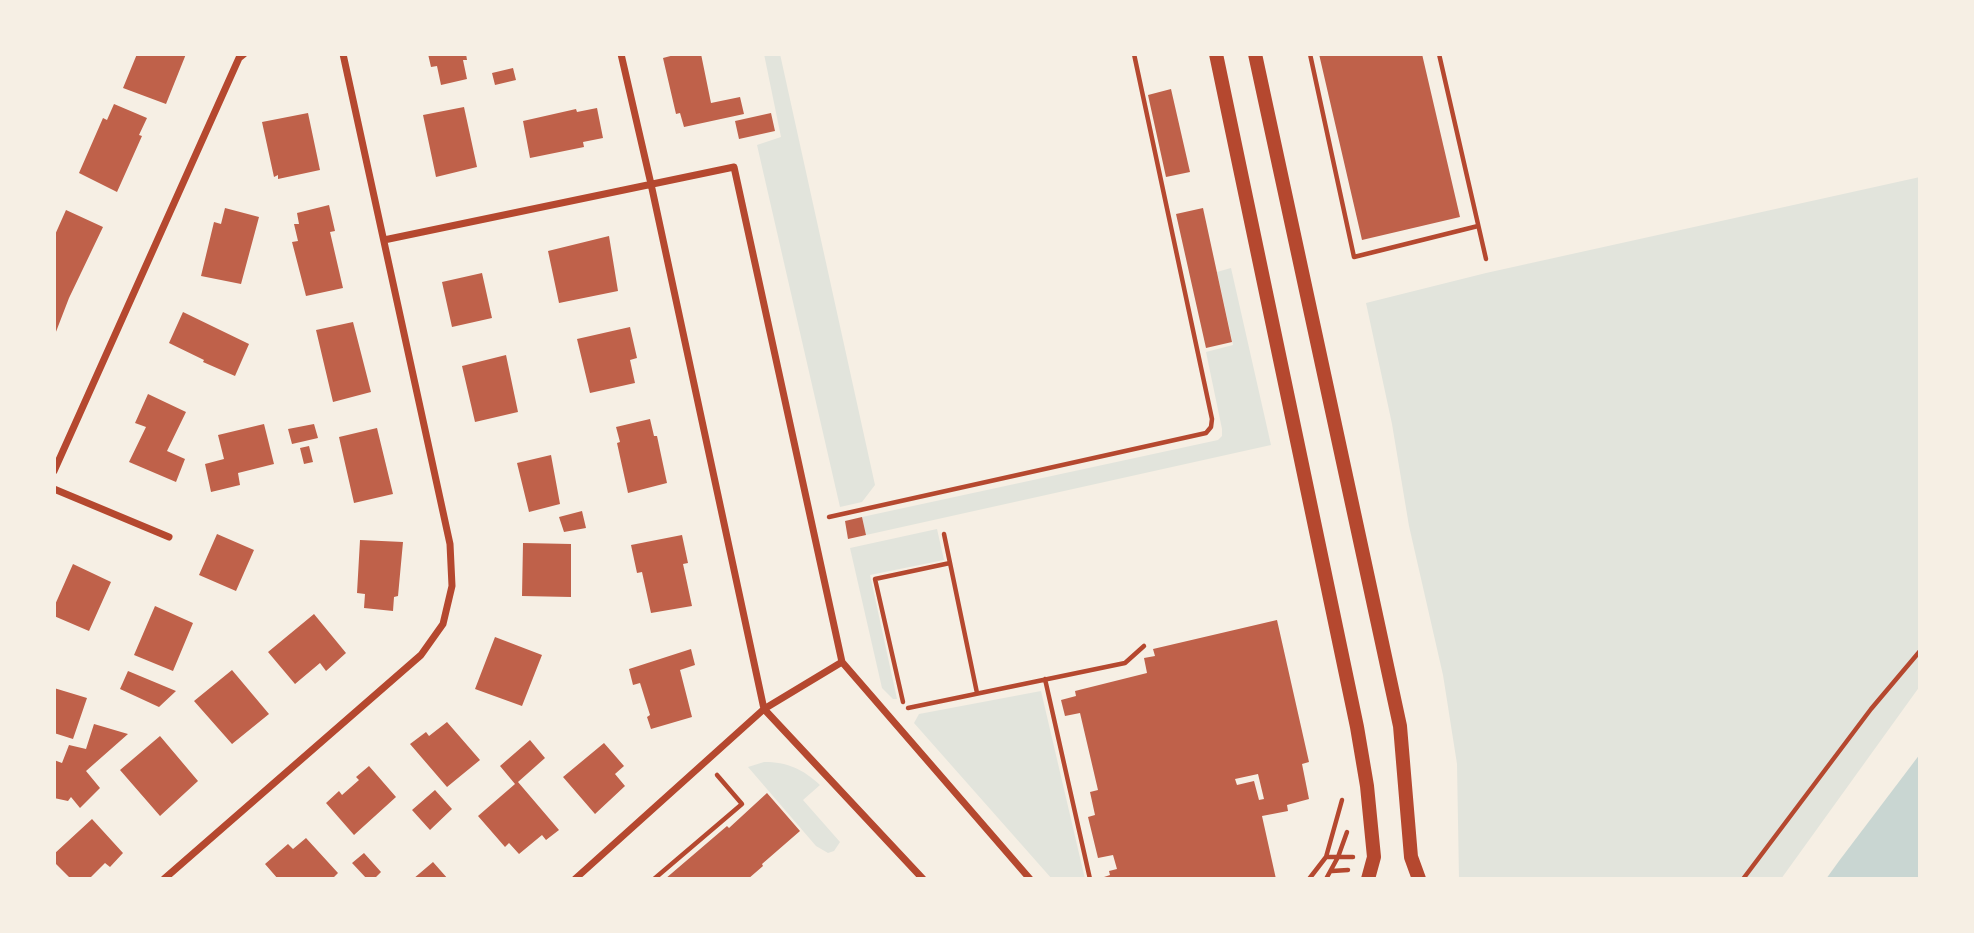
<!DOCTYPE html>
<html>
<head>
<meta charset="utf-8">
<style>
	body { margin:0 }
	#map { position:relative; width:1974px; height:933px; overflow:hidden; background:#f6efe4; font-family:"Crimson Pro",serif }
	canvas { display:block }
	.frame { position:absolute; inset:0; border:56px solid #f6efe4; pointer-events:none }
</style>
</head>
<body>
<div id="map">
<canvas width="1974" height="933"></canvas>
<div class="frame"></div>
</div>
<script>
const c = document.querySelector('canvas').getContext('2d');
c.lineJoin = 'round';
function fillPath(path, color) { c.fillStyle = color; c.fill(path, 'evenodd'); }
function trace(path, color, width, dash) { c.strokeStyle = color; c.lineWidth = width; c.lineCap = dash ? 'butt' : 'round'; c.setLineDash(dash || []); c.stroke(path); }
fillPath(new Path2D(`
	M 764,54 L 780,54 L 875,485 L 862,502 L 840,507 L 757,145 L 781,137 Z
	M 1920,177 L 1920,686 L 1781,879 L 1459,879 L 1457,764 L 1443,675 L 1409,526 L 1392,424 L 1366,303 L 1486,273 Z
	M 1231,268 L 1271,445 L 866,535 L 862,517 L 1218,440 L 1222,436 L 1222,429 L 1206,352 L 1233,345 L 1217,272 Z
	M 937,529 L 944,560 L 870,575 L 897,699 L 893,699 L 882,688 L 850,548 Z
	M 1041,691 L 1085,879 L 1052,879 L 914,723 L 919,714 Z
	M 764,762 C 787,762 803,769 820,785 L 803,800 L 840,842 L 834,851 L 828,853 L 816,846 L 748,767 Z`), '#e2e4dc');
fillPath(new Path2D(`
	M 1920,754 L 1920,879 L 1826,879 L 1839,861 Z`), '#c9d6d2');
fillPath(new Path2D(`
	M 137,54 L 186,54 L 166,104 L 123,88 Z
	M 428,54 L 466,54 L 467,60 L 463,60 L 467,79 L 441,85 L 437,66 L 431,67 Z
	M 678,54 L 701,54 L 711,103 L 740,97 L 744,114 L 684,127 L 680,113 L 676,114 L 663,58 Z
	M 1319,54 L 1422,54 L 1460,217 L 1362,240 Z
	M 513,68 L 516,80 L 495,85 L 492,73 Z
	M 1171,89 L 1190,172 L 1166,177 L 1148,95 Z
	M 114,104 L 147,118 L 139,135 L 142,136 L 117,192 L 79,173 L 103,118 L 107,120 Z
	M 464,107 L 477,167 L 436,177 L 423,115 Z
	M 597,108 L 603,138 L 583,142 L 584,147 L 530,158 L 523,121 L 576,109 L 577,112 Z
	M 308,113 L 320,170 L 278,179 L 278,175 L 274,177 L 262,122 Z
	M 771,113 L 775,131 L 739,139 L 735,121 Z
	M 329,205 L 335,231 L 330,232 L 343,288 L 306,296 L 292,242 L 298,241 L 294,224 L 299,224 L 297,213 Z
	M 225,208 L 259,217 L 241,284 L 201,276 L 214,222 L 221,224 Z
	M 1203,208 L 1232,342 L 1206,348 L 1176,214 Z
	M 66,210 L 103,227 L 69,298 L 54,337 L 54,237 Z
	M 609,236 L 618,291 L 559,303 L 548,251 Z
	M 482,273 L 492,318 L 452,327 L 442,282 Z
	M 183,312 L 249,344 L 235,376 L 203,362 L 204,360 L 169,343 Z
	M 353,322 L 371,392 L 333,402 L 316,330 Z
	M 630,327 L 637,358 L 630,360 L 635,383 L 590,393 L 577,339 Z
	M 506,355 L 518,412 L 475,422 L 462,366 Z
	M 148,394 L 186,412 L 167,451 L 185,459 L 176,482 L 129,462 L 146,427 L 135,423 Z
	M 650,419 L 654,436 L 657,436 L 667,483 L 628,493 L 617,443 L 620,442 L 616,427 Z
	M 264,424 L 274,464 L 238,473 L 240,485 L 211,492 L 205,464 L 224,459 L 218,435 Z
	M 314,424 L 318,438 L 292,444 L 288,429 Z
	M 377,428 L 393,494 L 354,503 L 339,437 Z
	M 309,446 L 313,462 L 304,464 L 300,448 Z
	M 551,455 L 560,504 L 529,512 L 517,463 Z
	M 582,511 L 586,528 L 564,532 L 559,517 Z
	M 862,517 L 866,535 L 848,539 L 845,521 Z
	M 217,534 L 254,550 L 236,591 L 199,575 Z
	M 682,535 L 688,563 L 683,564 L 692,606 L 651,613 L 642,572 L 637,573 L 631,545 Z
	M 360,540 L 403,542 L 398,596 L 394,597 L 393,611 L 364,608 L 365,594 L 357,593 Z
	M 523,543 L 571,544 L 571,597 L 522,596 Z
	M 73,564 L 111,582 L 89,631 L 54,616 L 54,607 Z
	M 155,606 L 193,623 L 173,671 L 134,655 Z
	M 314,614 L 346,653 L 326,671 L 320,663 L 295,684 L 268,652 Z
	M 1277,620 L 1309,762 L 1302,764 L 1309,799 L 1287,805 L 1288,811 L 1262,816 L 1276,879 L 1098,879 L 1110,875 L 1109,871 L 1117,869 L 1113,855 L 1098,858 L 1088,817 L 1095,815 L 1090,792 L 1098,790 L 1080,713 L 1065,716 L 1061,700 L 1076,696 L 1075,691 L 1147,673 L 1144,658 L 1155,656 L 1153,649 ZM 1258,774 L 1264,799 L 1259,800 L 1254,781 L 1237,785 L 1235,779 Z
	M 495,637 L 542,655 L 522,706 L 475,689 Z
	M 691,649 L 695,665 L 680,670 L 692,717 L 651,729 L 647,717 L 650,715 L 640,683 L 633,685 L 629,669 Z
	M 232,670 L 269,714 L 232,744 L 194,701 Z
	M 128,671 L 176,691 L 159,707 L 120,689 Z
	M 54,688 L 87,698 L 73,739 L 54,733 Z
	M 447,722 L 480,760 L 447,787 L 410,744 L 426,732 L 429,736 Z
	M 94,724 L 128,734 L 86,771 L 100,788 L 80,808 L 71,797 L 68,801 L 54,798 L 54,760 L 62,763 L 69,745 L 86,749 Z
	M 160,736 L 198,781 L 160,816 L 120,770 Z
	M 530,740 L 545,758 L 518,782 L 559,830 L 546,840 L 542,835 L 519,854 L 509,843 L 505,847 L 478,816 L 515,784 L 500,766 Z
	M 604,743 L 624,766 L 615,774 L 625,786 L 595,814 L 563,777 Z
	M 369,766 L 396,797 L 354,835 L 326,803 L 339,791 L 342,795 L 359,780 L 356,777 Z
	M 435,790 L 452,809 L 430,830 L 412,810 Z
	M 767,793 L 800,831 L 762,864 L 763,866 L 748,879 L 665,879 L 727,826 L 729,828 Z
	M 92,819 L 123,853 L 110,867 L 105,863 L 89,879 L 71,879 L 54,862 L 54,854 Z
	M 306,838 L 338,873 L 332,879 L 278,879 L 265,864 L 288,844 L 293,849 Z
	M 364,853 L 381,872 L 374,879 L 367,879 L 352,863 Z
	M 433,862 L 448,879 L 413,879 Z`), '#bf614a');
trace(new Path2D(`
	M 1310,54 L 1354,257 L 1478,226
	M 1439,54 L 1486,259
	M 829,517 L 1206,433 L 1211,427 L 1212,419 L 1134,54
	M 944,534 L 977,693
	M 1045,679 L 1090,879
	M 903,702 L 875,579 L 950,563
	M 908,708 L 1125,663 L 1144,646
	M 1326,857 L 1353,857
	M 1332,871 L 1348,870
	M 654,879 L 742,804 L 717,775
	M 1309,879 L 1326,857 L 1342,800
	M 1326,879 L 1338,857 L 1347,832
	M 1743,879 L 1871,709 L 1920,651`), '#b5482f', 4.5);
trace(new Path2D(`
	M 621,54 L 651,184 L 764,709 L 923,879
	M 384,240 L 734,167 L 842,662 L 1030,879
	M 54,471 L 239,58 L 244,54
	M 54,489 L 169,537
	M 164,879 L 421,655 L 443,624 L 452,586 L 450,544 L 343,54
	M 575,879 L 764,709 L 842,662`), '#b5482f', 7);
trace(new Path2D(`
	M 1216,54 L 1357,727 L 1367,786 L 1374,857 L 1368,879
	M 1255,54 L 1400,726 L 1411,857 L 1419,879`), '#b5482f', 14);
</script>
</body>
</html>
